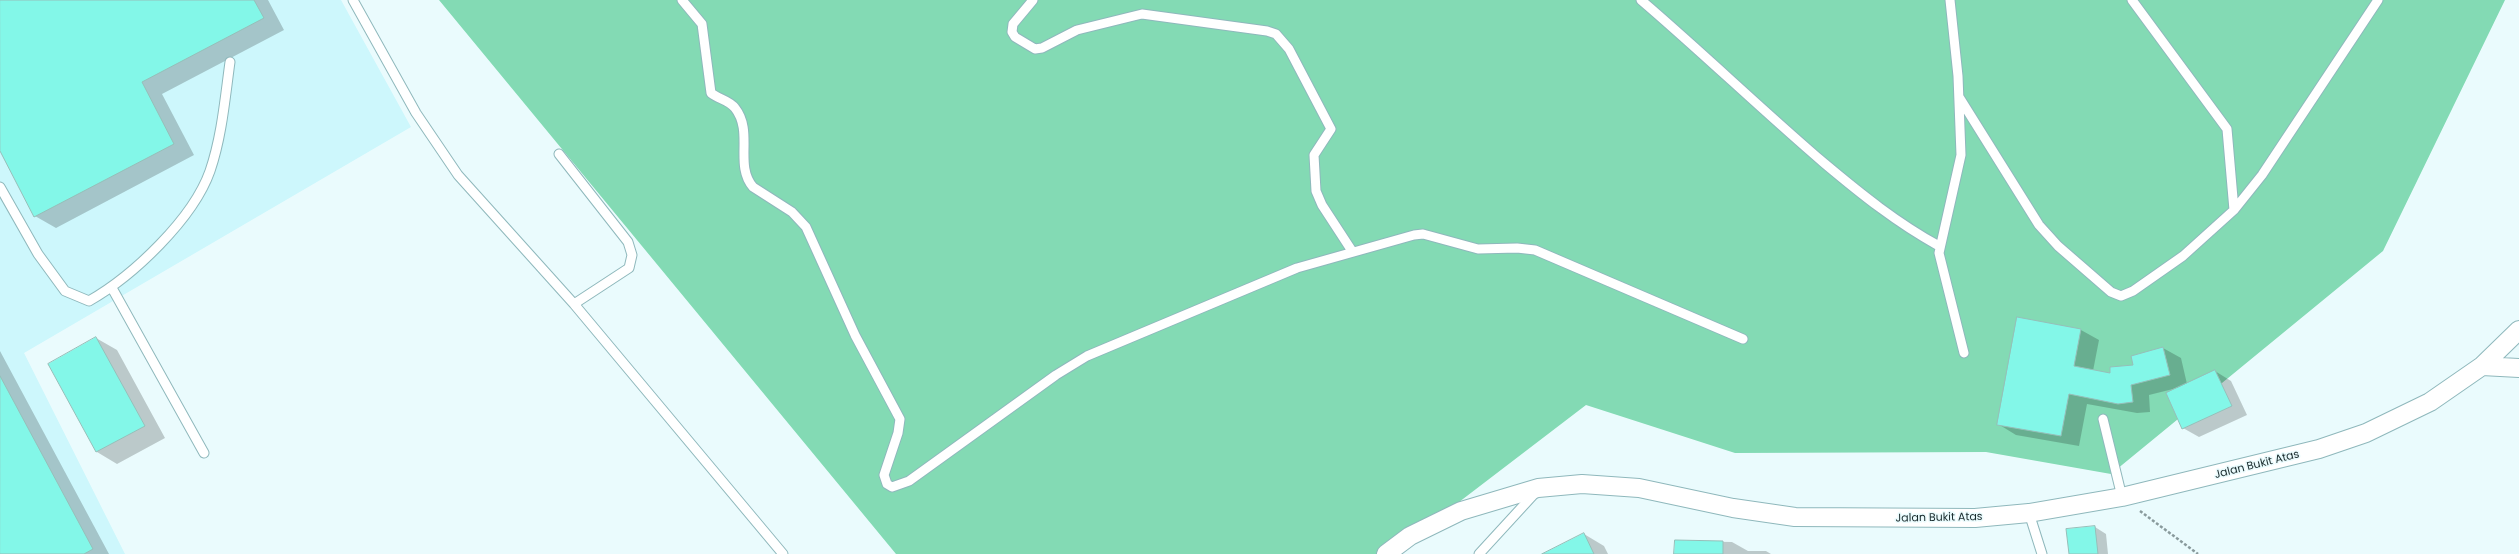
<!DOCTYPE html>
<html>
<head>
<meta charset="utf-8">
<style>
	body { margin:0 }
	canvas { display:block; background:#eafbfd }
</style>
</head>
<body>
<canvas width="2519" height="554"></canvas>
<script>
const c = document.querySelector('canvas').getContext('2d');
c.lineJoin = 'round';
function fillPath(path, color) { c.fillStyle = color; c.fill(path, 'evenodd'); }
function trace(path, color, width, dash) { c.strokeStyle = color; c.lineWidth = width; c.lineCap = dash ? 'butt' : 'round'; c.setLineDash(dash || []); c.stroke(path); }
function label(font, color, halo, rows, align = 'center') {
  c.font = font + ' Poppins,sans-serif'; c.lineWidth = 3; c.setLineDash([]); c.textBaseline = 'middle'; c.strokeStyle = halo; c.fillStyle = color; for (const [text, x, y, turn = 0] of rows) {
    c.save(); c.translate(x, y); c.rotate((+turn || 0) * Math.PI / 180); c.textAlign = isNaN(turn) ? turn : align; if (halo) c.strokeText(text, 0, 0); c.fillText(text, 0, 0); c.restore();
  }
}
fillPath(new Path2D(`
	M 0,0 L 341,0 L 411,127 L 24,353 L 125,554 L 0,554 Z`), '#cdf7fc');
fillPath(new Path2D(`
	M 439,0 L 2505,0 L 2383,251 L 2111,474 L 1986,452 L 1735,453 L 1586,405 L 1391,554 L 896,554 Z`), '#83dab4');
fillPath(new Path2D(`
	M 0,0 L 268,0 L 284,30 L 162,94 L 194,155 L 56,228 L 35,216 L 0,149 Z
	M 2081,330 L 2099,340 L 2093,371 L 2111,374 L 2134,365 L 2163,348 L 2181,358 L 2187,384 L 2215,371 L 2231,381 L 2247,415 L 2199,437 L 2183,428 L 2177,388 L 2149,395 L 2150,412 L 2137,413 L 2087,404 L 2079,446 L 2016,435 L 1998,424 Z
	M 96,338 L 117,350 L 165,438 L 117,464 L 97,452 Z
	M 0,351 L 109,554 L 0,554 Z
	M 2095,527 L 2106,534 L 2108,554 L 2070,554 Z
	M 1584,534 L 1604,546 L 1608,554 L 1553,554 Z
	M 1676,541 L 1732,542 L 1748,551 L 1766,551 L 1771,554 L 1675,554 Z`), '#0003');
const building = new Path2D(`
	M 0,0 L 254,0 L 264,18 L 142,82 L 174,144 L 34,217 L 0,151 Z
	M 2017,317 L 2081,329 L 2074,366 L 2110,373 L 2110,367 L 2133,365 L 2131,356 L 2163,347 L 2170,375 L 2131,385 L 2133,402 L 2118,404 L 2069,394 L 2061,436 L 1997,425 Z
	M 96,337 L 145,426 L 96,452 L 48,364 Z
	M 2215,370 L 2232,406 L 2182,429 L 2166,393 Z
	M 0,376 L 93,549 L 84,554 L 0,554 Z
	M 2095,526 L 2098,554 L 2069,554 L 2066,529 Z
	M 1584,533 L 1594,554 L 1542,554 Z
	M 1675,540 L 1723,541 L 1723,554 L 1674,554 Z`);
fillPath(building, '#83f7e8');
trace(building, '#96bfb9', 1);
const service = new Path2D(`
	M 353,0 L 416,113 L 458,175 L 574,304 L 783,554
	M 682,0 L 702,24 L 711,93 C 718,99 729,100 735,108 C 754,132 734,165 753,187 L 792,212 L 806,227 L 855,335 L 900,419 L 898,433 L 884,475 L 887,484 L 892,487 L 909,481 L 1056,375 L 1087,356 L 1297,268 L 1414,235 L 1423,234 L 1478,249 L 1517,248 L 1535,250 L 1743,339
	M 1033,0 L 1013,24 L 1012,32 L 1015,37 L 1035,49 L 1042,48 L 1077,30 L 1142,14 L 1267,31 L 1276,34 L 1289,49 L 1331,129 L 1314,155 L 1316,191 L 1322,205 L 1352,251
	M 1641,0 C 1703,53 1762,110 1824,163 C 1861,194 1897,223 1939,246
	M 1950,0 L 1958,76 L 1961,155 L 1939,253 L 1964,353
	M 2132,0 L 2227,129 L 2234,210
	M 1959,97 L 2039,225 L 2058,246 L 2111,292 L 2121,296 L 2133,291 L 2183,256 L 2234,210 L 2262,175 L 2378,0
	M 559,154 L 628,242 L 632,255 L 629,268 L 574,304
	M 0,187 L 38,254 L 65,291 L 89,301 C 133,276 193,219 210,171 C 222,136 225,98 230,62
	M 112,288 L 204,453
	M 2103,419 L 2122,497
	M 2029,513 L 2042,554
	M 1479,554 L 1535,493`);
const minor = new Path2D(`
	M 2482,366 L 2519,368
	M 1386,554 L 1410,536 L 1461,511 L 1538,488 L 1582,484 L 1639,488 L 1733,508 L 1795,517 L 1975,518 L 2029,513 L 2122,497 L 2319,449 L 2366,433 L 2430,402 L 2482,366 L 2519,330`);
trace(service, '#8fb8bc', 11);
trace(minor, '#8fb8bc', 20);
trace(new Path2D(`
	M 2140,511 L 2198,554`), '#899a9c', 2.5, [3, 2]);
trace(service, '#fff', 9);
trace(minor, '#fff', 18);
label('11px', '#192a2c', '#eafbfd', [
	["Jalan Bukit Atas",2257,465,-14],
	["Jalan Bukit Atas",1939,518,-1]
]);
</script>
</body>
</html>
